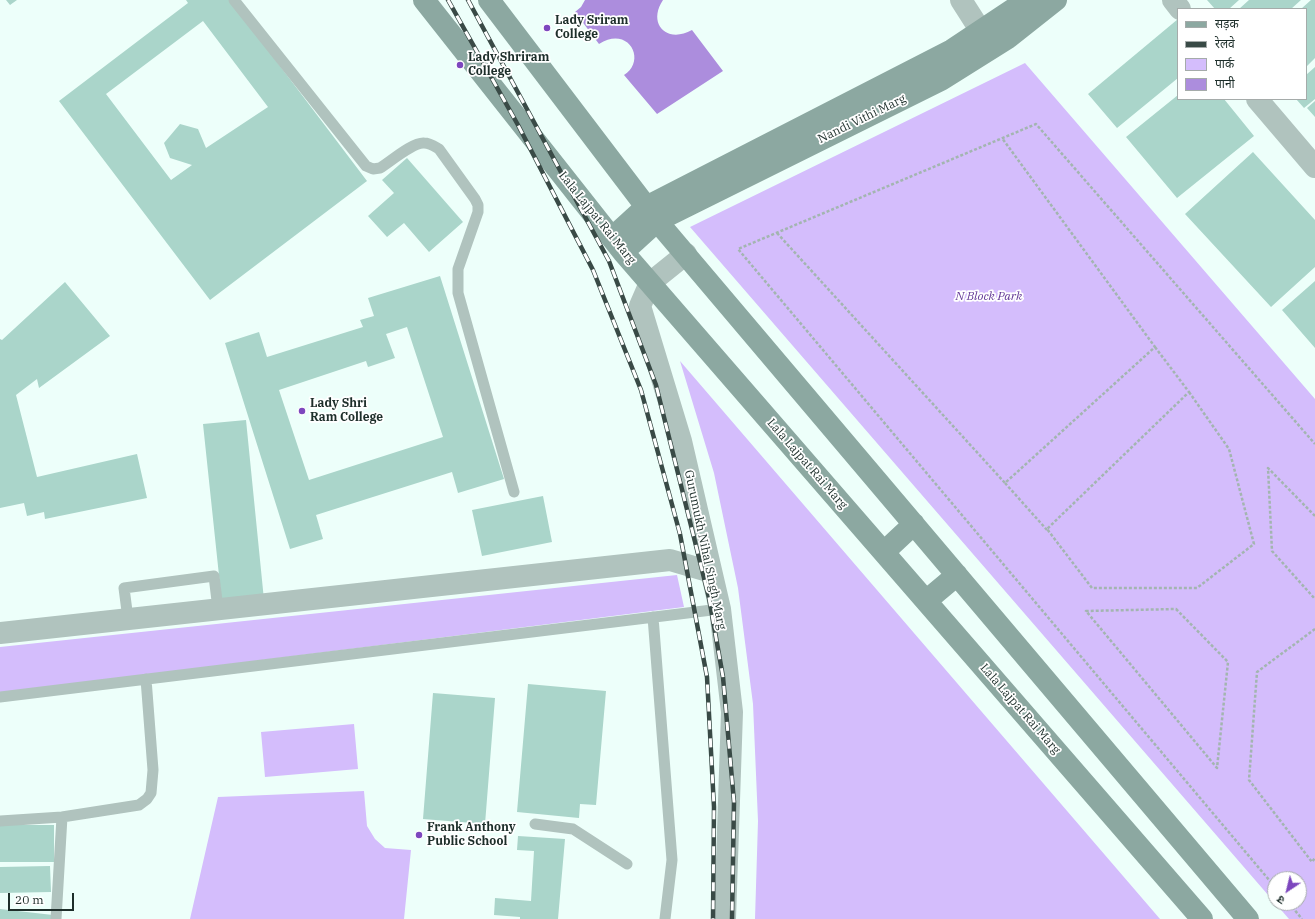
<!DOCTYPE html>
<html>
<head>
<meta charset="utf-8">
<style>
	body { margin:0 }
	#map { position:relative; width:1315px; height:919px; overflow:hidden; background:#edfffa; font-family:"IBM Plex Serif","Noto Sans Devanagari",serif }
	canvas { display:block }
	.legend { position:absolute; left:1177px; top:8px; width:130px; height:92px; box-sizing:border-box; background:#fff; border:1px solid #a5abaa; margin:0; padding:5px 7px; list-style:none; font-size:12px; color:#1d2e2a }
	.legend li { display:flex; align-items:center; gap:8px; height:20px }
	.legend b { width:20px; border:1px solid #a5abaa }
	.north { position:absolute; left:1267px; top:871px; width:40px; height:40px; box-sizing:border-box; background:#fff; border:1px solid #a5abaa; border-radius:50%; rotate:215deg; font-size:11px; font-weight:700; line-height:16px; text-align:center; color:#1d2e2a }
	.north::after { content:''; display:block; margin:auto; width:14px; height:18px; background:#7d47be; clip-path:polygon(50% 0,100% 100%,50% 72%,0 100%) }
	.scale { position:absolute; left:8px; top:893px; width:66px; height:18px; box-sizing:border-box; border:2px solid #1d2e2a; border-top:0; padding-left:5px; font-size:12px; line-height:14px; white-space:nowrap; color:#1d2e2a; -webkit-text-stroke:3px #fff; paint-order:stroke }
</style>
</head>
<body>
<div id="map">
<canvas width="1315" height="919"></canvas>
<ul class="legend">
<li><b style="height:5px;background:#8ca8a1"></b>सड़क</li>
<li><b style="height:5px;background:#394a46"></b>रेलवे</li>
<li><b style="height:11px;background:#d4bdfc"></b>पार्क</li>
<li><b style="height:11px;background:#ac8ddd"></b>पानी</li>
</ul>
<div class="north">उ</div>
<div class="scale">20 m</div>
</div>
<script>
const c = document.querySelector('canvas').getContext('2d');
c.lineJoin = 'round';
function fillPath(path, color) { c.fillStyle = color; c.fill(path, 'evenodd'); }
function trace(path, color, width, dash) { c.strokeStyle = color; c.lineWidth = width; c.lineCap = dash ? 'butt' : 'round'; c.setLineDash(dash || []); c.stroke(path); }
function label(font, color, halo, rows, align = 'center') {
  c.font = font + ' "IBM Plex Serif",serif'; c.lineWidth = 3.5; c.setLineDash([]); c.textBaseline = 'middle'; c.strokeStyle = halo; c.fillStyle = color; for (const [text, x, y, turn = 0] of rows) {
    c.save(); c.translate(x, y); c.rotate((+turn || 0) * Math.PI / 180); c.textAlign = isNaN(turn) ? turn : align; if (halo) c.strokeText(text, 0, 0); c.fillText(text, 0, 0); c.restore();
  }
}
fillPath(new Path2D(`
	M 1025,63 L 1315,399 L 1315,919 L 1289,919 L 1275,903 L 1299,903 L 1299,879 L 1275,879 L 1275,903 L 690,227 Z
	M 680,361 L 1160,919 L 755,919 L 758,821 L 753,704 L 738,588 L 714,473 Z
	M 677,575 L 684,607 L 0,693 L 0,647 Z
	M 354,724 L 358,769 L 265,777 L 261,732 Z
	M 364,791 L 367,826 L 375,839 L 385,848 L 411,850 L 404,919 L 190,919 L 218,797 Z`), '#d4bdfc');
fillPath(new Path2D(`
	M 585,0 L 663,0 C 647,24 667,44 692,30 L 723,71 L 657,114 L 624,75 C 647,61 629,25 599,44 L 575,12 L 581,7 Z`), '#ac8ddd');
fillPath(new Path2D(`
	M 6,0 L 17,0 L 10,5 Z
	M 186,0 L 230,0 L 367,181 L 210,300 L 59,101 L 188,3 ZM 203,21 L 268,107 L 206,148 L 198,129 L 180,124 L 164,143 L 170,158 L 192,165 L 171,180 L 106,94 Z
	M 1207,0 L 1239,0 L 1229,9 L 1215,9 Z
	M 1249,0 L 1301,0 L 1291,9 L 1239,9 Z
	M 1311,0 L 1315,0 L 1315,58 L 1306,67 L 1306,9 L 1301,9 Z
	M 1178,19 L 1178,78 L 1117,128 L 1088,94 Z
	M 1315,67 L 1315,99 L 1304,108 L 1296,99 L 1306,99 L 1306,75 Z
	M 1178,95 L 1178,99 L 1224,99 L 1254,136 L 1177,198 L 1126,137 Z
	M 1315,101 L 1315,117 L 1307,108 Z
	M 1253,152 L 1315,220 L 1315,267 L 1271,307 L 1185,214 Z
	M 407,158 L 463,222 L 429,252 L 404,223 L 387,237 L 368,216 L 394,193 L 382,180 Z
	M 440,276 L 504,479 L 458,493 L 452,472 L 316,515 L 323,539 L 290,549 L 225,343 L 259,332 L 267,357 L 363,327 L 360,320 L 374,316 L 368,298 ZM 407,327 L 443,437 L 309,480 L 279,390 L 366,361 L 368,367 L 395,358 L 386,334 Z
	M 1315,281 L 1315,348 L 1282,310 Z
	M 65,282 L 110,336 L 39,388 L 37,379 L 16,395 L 37,477 L 137,454 L 147,498 L 45,519 L 44,512 L 27,516 L 24,503 L 0,508 L 0,339 L 2,340 Z
	M 246,420 L 264,600 L 222,604 L 203,424 Z
	M 543,496 L 552,542 L 482,556 L 472,510 Z
	M 528,684 L 606,691 L 596,805 L 580,804 L 579,818 L 517,812 Z
	M 433,693 L 495,698 L 485,824 L 423,819 Z
	M 0,825 L 54,825 L 54,862 L 0,862 Z
	M 518,836 L 565,839 L 558,919 L 520,919 L 520,917 L 494,915 L 495,898 L 531,901 L 534,851 L 517,850 Z
	M 50,866 L 51,892 L 0,893 L 0,867 Z
	M 0,909 L 53,915 L 52,919 L 0,919 Z`), '#aad5ca');
trace(new Path2D(`
	M 777,233 L 1005,483 L 1155,347 L 1002,138
	M 1155,347 L 1189,392
	M 1189,392 L 1229,449 L 1254,544 L 1197,588 L 1092,588 L 1047,529 Z
	M 1005,483 L 1047,530
	M 1315,516 L 1268,468 L 1272,551 L 1315,599
	M 1176,609 L 1228,662 L 1217,768 L 1086,611 Z
	M 1315,629 L 1257,672 L 1249,780 L 1312,862 L 1315,858
	M 1275,887 L 738,249 L 1036,124 L 1315,444
	M 1289,903 L 1302,919`), '#a3b5b0', 2.5, [3, 2]);
trace(new Path2D(`
	M 234,0 L 366,166 L 373,169 L 380,168 C 390,162 413,142 424,143 C 430,143 434,146 439,149 L 475,199 L 478,205 L 478,212 L 458,269 L 458,293 L 514,492
	M 653,617 L 672,860 L 665,919
	M 128,619 L 124,588 L 214,576 L 218,609
	M 0,697 L 720,609
	M 0,821 L 62,817 L 139,805 L 147,799 L 151,793 L 153,770 L 146,679
	M 535,824 L 573,829 L 627,864
	M 56,919 L 62,817`), '#b0c3be', 11);
trace(new Path2D(`
	M 961,0 L 991,47
	M 1173,0 L 1180,9
	M 1257,99 L 1315,167
	M 686,254 L 650,283 L 640,306 L 681,441 L 720,609 L 732,712 L 725,919
	M 0,633 L 670,560 L 711,572`), '#b0c3be', 22);
trace(new Path2D(`
	M 424,0 L 623,252 L 1202,919
	M 489,0 L 657,221 L 1248,919
	M 612,238 L 646,207 L 952,50 L 1027,0
	M 623,252 L 657,221 L 941,80 L 1008,38 L 1056,0
	M 884,552 L 914,524
	M 926,601 L 957,575`), '#8ca8a1', 22);
const rail = new Path2D(`
	M 448,0 L 518,125 L 593,270 L 641,390 L 680,534 L 707,677 L 714,807 L 713,919
	M 468,0 L 609,261 L 656,385 L 709,598 L 723,677 L 734,802 L 732,919`);
trace(rail, '#394a46', 4.5);
trace(rail, '#fff', 3, [9]);
for (const [x, y, r, color] of [
	[547,28,4,"#7d47be"],
	[460,65,4,"#7d47be"],
	[302,411,4,"#7d47be"],
	[419,835,4,"#7d47be"]
]) { const dot = new Path2D(); dot.arc(x, y, r, 0, 2 * Math.PI); c.fillStyle = color; c.fill(dot); trace(dot, '#fff', 1.5); }
label('bold 12px', '#1d2e2a', '#fff', [
	["Lady Sriram",555,21],
	["College",555,35],
	["Lady Shriram",468,58],
	["College",468,72],
	["Lady Shri",310,404],
	["Ram College",310,418],
	["Frank Anthony",427,828],
	["Public School",427,842]
], 'left');
label('12px', '#1d2e2a', '#fff', [
	["Nandi Vithi Marg",862,119,-26],
	["Lala Lajpat Rai Marg",597,218,51],
	["Lala Lajpat Rai Marg",807,464,49],
	["Gurumukh Nihal Singh Marg",705,550,78],
	["Lala Lajpat Rai Marg",1020,709,49]
]);
label('italic 12px', '#633996', '#fff', [
	["N Block Park",989,297]
]);
</script>
</body>
</html>
